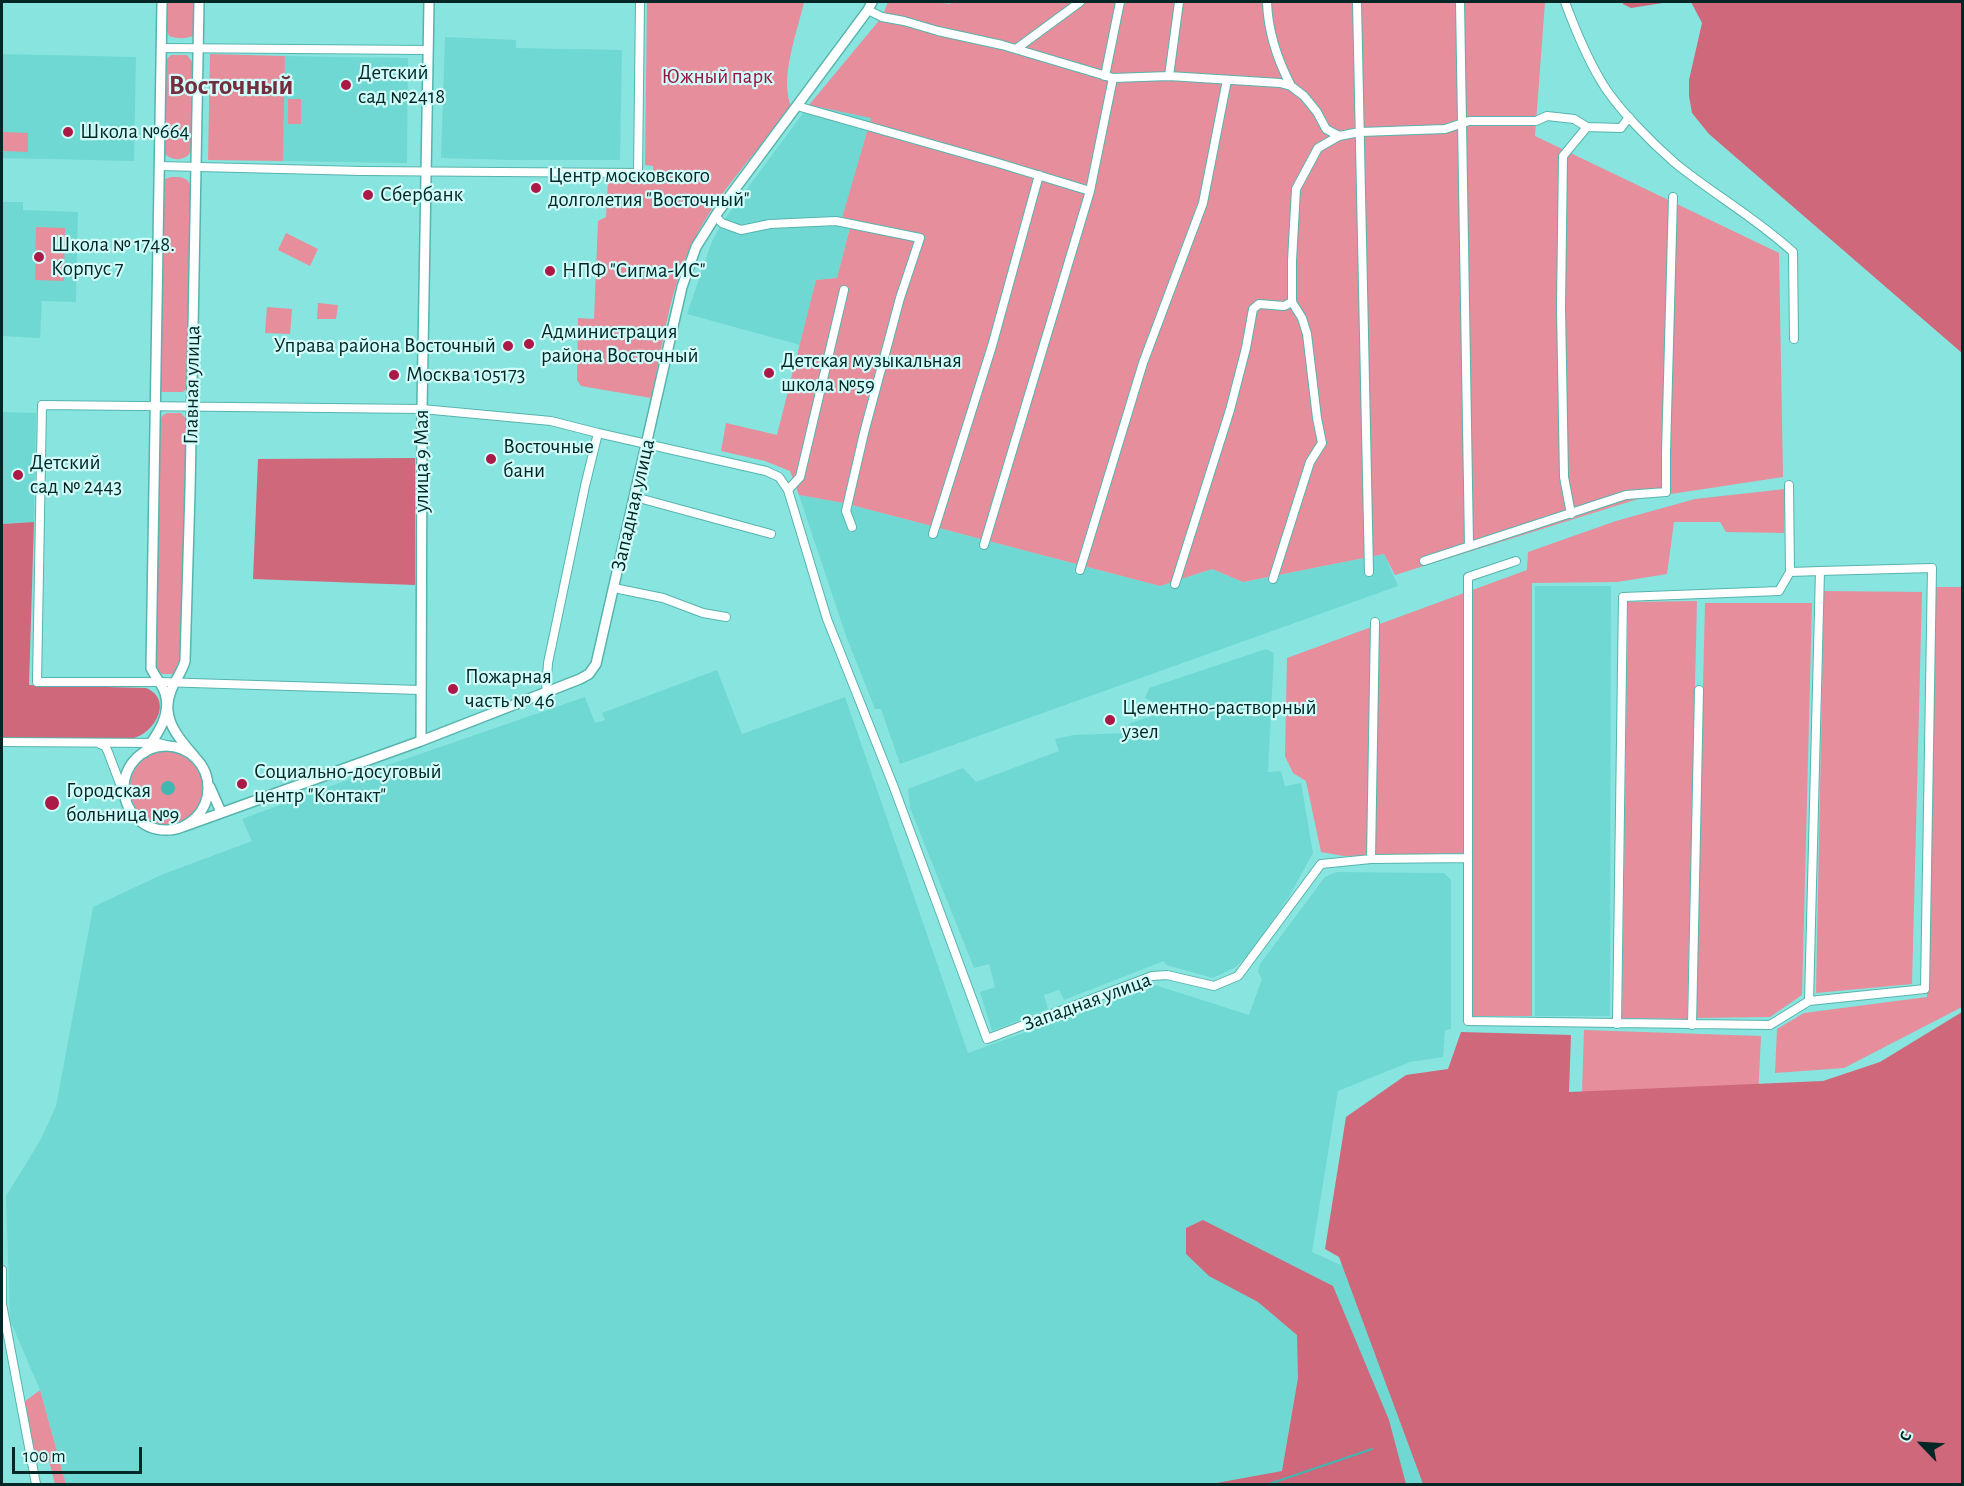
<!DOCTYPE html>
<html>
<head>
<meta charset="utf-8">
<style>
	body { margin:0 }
	#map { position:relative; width:1964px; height:1486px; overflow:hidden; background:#88e4de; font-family:"Alegreya Sans",sans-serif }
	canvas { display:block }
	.frame { position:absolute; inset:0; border:3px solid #002725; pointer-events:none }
	.north { position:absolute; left:1892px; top:1414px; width:60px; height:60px; -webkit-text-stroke:4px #d1fcf9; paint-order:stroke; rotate:295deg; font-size:16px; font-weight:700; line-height:24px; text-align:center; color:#002725 }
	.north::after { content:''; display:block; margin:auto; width:21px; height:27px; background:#002725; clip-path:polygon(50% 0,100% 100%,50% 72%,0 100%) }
	.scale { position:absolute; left:12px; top:1447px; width:130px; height:27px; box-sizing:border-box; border:3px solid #002725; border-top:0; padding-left:8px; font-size:18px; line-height:21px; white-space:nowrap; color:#002725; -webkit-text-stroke:4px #d1fcf9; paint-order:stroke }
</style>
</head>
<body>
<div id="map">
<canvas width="1964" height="1486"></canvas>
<div class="frame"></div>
<div class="north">С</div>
<div class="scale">100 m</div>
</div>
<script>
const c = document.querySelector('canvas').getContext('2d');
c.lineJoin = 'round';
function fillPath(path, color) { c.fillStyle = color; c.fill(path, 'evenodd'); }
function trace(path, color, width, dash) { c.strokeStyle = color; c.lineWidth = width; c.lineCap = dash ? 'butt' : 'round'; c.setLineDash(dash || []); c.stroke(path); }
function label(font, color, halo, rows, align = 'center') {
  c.font = font + ' "Alegreya Sans",sans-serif'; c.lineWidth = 4.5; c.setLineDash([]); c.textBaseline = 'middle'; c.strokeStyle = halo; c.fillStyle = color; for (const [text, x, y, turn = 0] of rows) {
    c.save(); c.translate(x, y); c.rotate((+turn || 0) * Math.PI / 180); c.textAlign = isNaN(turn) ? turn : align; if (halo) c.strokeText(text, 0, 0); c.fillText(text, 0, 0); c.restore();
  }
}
fillPath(new Path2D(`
	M 445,37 L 516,40 L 516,48 L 622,50 L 620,160 L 511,160 L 441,158 Z
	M 2,54 L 136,57 L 134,161 L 2,158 Z
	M 285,56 L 408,58 L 407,163 L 283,161 Z
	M 809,105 L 871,117 L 843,218 L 852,219 L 837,278 L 816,280 L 800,345 L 687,314 L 712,241 L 723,221 Z
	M 2,202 L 23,202 L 23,210 L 78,212 L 76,302 L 42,301 L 40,338 L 2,336 Z
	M 2,412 L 36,413 L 34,522 L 4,524 L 3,542 L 2,542 Z
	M 799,495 L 844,503 L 1160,586 L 1212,569 L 1243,582 L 1384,554 L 1398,586 L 900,764 L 881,709 L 875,709 L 846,636 Z
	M 1535,586 L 1611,586 L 1610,1016 L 1535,1016 Z
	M 1266,649 L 1274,653 L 1268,772 L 1281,771 L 1285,786 L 1301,783 L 1313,853 L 1287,900 L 1249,954 L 1236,967 L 1213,978 L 1166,965 L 1164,961 L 1064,1000 L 1059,990 L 1044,995 L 1048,1009 L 992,1031 L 980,992 L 995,987 L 989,964 L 974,968 L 910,808 L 908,789 L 963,768 L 976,782 L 1059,751 L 1055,739 L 1074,735 L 1129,733 L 1128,724 L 1155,715 L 1157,703 L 1145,698 L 1149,688 Z
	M 717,670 L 742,734 L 845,697 L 968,1053 L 1155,985 L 1249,1015 L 1262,979 L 1258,972 L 1260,964 L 1325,877 L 1336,872 L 1444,873 L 1451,880 L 1451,1029 L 1445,1030 L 1443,1057 L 1410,1062 L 1338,1091 L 1312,1252 L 1343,1266 L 1423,1484 L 66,1484 L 40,1390 L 10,1320 L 6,1196 L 40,1141 L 56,1106 L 93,907 L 161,875 L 252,841 L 242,819 L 385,766 L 585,697 L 595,723 L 605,720 L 602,713 Z`), '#70d8d2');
fillPath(new Path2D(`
	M 167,2 L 197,2 L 195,35 C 187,39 177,39 169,36 L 167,30 Z
	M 647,2 L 804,2 C 798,30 778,81 792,108 C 758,150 719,191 694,240 C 669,288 663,346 651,398 L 581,386 L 577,380 L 578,318 L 594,319 L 598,221 L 606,217 L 608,181 L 654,178 L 653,166 L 645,165 Z
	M 888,2 L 936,2 L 950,4 L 951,2 L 1545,2 L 1535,136 L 1779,253 L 1783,477 L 1638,499 L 1395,575 L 1384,554 L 1243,582 L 1212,569 L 1160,586 L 844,503 L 799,495 L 790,471 L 765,461 L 721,451 L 726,423 L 777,435 L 816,280 L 837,278 L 852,220 L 842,218 L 871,118 L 809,105 L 882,17 Z
	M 210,54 L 285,56 L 283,161 L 208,160 Z
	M 171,55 L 187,55 L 193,63 L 191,151 C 185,163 168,161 162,150 L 164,62 Z
	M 288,99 L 301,99 L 301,124 L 288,124 Z
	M 2,132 L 28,133 L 28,152 L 2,151 Z
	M 171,177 C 180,177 187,176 191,186 L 187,388 L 183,392 L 162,392 L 160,389 L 162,185 L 165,179 Z
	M 36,227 L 65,228 L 64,281 L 35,280 Z
	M 286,233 L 318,249 L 310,266 L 278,250 Z
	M 318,303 L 338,305 L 336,319 L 317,319 Z
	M 267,307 L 292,309 L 290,334 L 265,333 Z
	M 167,413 L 181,413 L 187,420 L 181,667 L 175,674 L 163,674 L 157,672 L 155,667 L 160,420 L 162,416 Z
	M 1785,489 L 1784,533 L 1726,532 L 1720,522 L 1674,522 L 1667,574 L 1617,582 L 1532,583 L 1532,1016 L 1473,1016 L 1473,853 L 1344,856 L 1321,852 L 1306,781 L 1293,773 L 1285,756 L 1287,658 L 1527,570 L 1528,552 L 1616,521 L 1695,499 Z
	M 1935,587 L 1962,587 L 1962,1007 L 1844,1068 L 1775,1073 L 1777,1029 L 1804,1013 L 1927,997 Z
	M 1824,591 L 1922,592 L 1912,984 L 1816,993 Z
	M 1697,601 L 1687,1019 L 1622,1018 L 1628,602 Z
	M 1705,603 L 1812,603 L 1802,995 L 1770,1017 L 1695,1018 Z
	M130 788a37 37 0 1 1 74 0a37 37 0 1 1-74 0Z
	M 1584,1030 L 1761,1036 L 1758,1098 L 1582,1092 Z
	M 40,1390 L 66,1484 L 55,1484 L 49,1461 L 37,1463 L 24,1402 Z`), '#e68e9b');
fillPath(new Path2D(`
	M 1622,2 L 1669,2 L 1631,8 L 1623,4 Z
	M 1691,2 L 1962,2 L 1962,353 L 1709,134 L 1692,113 L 1689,96 L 1689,80 L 1702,23 Z
	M 415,458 L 415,585 L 253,579 L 258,459 Z
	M 34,522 L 29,685 L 146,688 C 173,699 156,732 134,738 L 2,739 L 2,542 L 3,542 L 3,524 Z
	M 1962,1012 L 1962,1484 L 1423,1484 L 1339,1257 L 1325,1249 L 1346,1117 L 1406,1075 L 1448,1069 L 1461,1032 L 1571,1035 L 1569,1092 L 1823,1081 L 1880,1062 Z
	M 1203,1220 L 1333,1286 L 1389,1420 L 1406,1484 L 1211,1484 L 1282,1471 L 1298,1378 L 1297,1335 L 1258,1302 L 1209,1276 L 1186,1254 L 1186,1228 Z`), '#cf687b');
fillPath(new Path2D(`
	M161 788a7 7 0 1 1 14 0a7 7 0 1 1-14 0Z`), '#40b7b0');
trace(new Path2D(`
	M 1269,1484 L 1372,1449`), '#40b7b0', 2);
const minor = new Path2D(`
	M 1267,2 C 1268,33 1277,59 1291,86
	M 1357,2 L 1369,572
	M 1460,2 L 1469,545
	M 1565,2 C 1575,29 1586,56 1601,81 C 1616,107 1652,143 1675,163 C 1713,194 1756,218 1793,252 L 1794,339
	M 868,10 L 882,17 L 904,21 L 938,31 L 1002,45 L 1113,78 L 1169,76 L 1280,83 L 1291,86 L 1304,96 L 1317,112 L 1326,129 L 1339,136 L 1360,132 L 1445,129 L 1469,121 L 1536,121 L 1547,116 L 1574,119 L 1587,127 L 1621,128 L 1629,117
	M 161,48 L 428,50
	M 1016,49 L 1080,2
	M 1105,76 L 1120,2
	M 1169,76 L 1179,2
	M 797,106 L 998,163 L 1090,191
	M 159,166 L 362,171 L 638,173 L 640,2
	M 715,216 L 722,223 L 741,230 L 770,224 L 836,221 L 920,238 L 900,298 L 864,433 L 846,511 L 852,527
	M 788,490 L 800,477 L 844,290
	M 635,497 L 771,534
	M 1571,514 L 1564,477 L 1561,307 L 1563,156 L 1587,127
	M 933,534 L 992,346 L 1039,175
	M 984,545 L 1090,191 L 1113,78
	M 1424,561 L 1626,495 L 1666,492 L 1666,452 L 1673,197
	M 1080,570 L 1143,363 L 1203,203 L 1227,80
	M 1273,579 L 1310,462 L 1322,443 L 1317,418 L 1307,334 L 1302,318 L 1292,302
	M 1175,584 L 1230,410 L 1246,348 L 1253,309 L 1259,304 L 1284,306 L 1292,302 L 1292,261 L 1296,189 L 1318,148 L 1339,136
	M 614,588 L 663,598 L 703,613 L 726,617
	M 420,690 L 159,682 L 37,682 L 42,405 L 422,409 L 551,421 L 598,433 L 766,471 L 779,477 L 788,490 L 827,619 L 893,785 L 987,1039 L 1152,976 L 1167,975 L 1214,986 L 1238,976 L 1321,864 L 1371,859 L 1468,858 L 1468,1021 L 1770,1025 L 1809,1001 L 1820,571 L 1790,572 L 1789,485
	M 546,692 L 548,663 L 585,486 L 598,433
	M 2,742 L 159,743 L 174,747
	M 100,744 L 105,746 L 108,752 L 125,797
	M 1468,858 L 1468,577 L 1516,561
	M 1371,859 L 1375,622
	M 1809,1001 L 1925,989 L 1932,568 L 1820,571
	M 1617,1024 L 1623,597 L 1779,591 L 1790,572
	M 1692,1025 L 1699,690
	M 2,1270 L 2,1304 L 36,1484`);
const tertiary = new Path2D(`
	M 421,741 L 422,409 L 429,2
	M124 788a42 42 0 1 1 84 0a42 42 0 1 1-84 0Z
	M 144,753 C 156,736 172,716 165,693 C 162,684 155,677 151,668 L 162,2
	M 195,757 C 179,739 160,718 171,691 C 175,680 182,672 185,661 L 190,491 L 199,2
	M 210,787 L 221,812
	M 185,826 L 421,741 L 580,679 L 589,674 L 596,664 L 682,287 L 696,247 L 718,212 L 868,10 L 872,2`);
trace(minor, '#56b4ae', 10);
trace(tertiary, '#56b4ae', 12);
trace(minor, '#fff', 8);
trace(tertiary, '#fff', 9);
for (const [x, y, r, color] of [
	[346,85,6,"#ac1947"],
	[68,132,6,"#ac1947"],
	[536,188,6,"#ac1947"],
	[368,195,6,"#ac1947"],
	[39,257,6,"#ac1947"],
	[550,271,6,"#ac1947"],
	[529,344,6,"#ac1947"],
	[508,346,6,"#ac1947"],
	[769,373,6,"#ac1947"],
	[394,375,6,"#ac1947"],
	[491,459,6,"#ac1947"],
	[18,475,6,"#ac1947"],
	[453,689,6,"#ac1947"],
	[1110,720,6,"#ac1947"],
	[242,784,6,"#ac1947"],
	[52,803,8,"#ac1947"]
]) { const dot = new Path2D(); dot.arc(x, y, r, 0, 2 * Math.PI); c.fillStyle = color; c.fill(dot); trace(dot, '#d1fcf9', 2); }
label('21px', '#002725', '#d1fcf9', [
	["Детский",358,73],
	["сад №2418",358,97],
	["Школа №664",80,132],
	["Центр московского",548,176],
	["долголетия \"Восточный\"",548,200],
	["Сбербанк",380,195],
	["Школа № 1748.",51,245],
	["Корпус 7",51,269],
	["НПФ \"Сигма-ИС\"",562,271],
	["Администрация",541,332],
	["района Восточный",541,356],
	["Управа района Восточный",496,346,"right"],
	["Детская музыкальная",781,361],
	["школа №59",781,385],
	["Москва 105173",406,375],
	["Восточные",503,447],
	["бани",503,471],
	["Детский",30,463],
	["сад № 2443",30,487],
	["Пожарная",465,677],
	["часть № 46",465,701],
	["Цементно-растворный",1122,708],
	["узел",1122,732],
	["Социально-досуговый",254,772],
	["центр \"Контакт\"",254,796],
	["Городская",66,791],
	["больница №9",66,815]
], 'left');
label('21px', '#94153d', '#d1fcf9', [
	["Южный парк",717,77]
]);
label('21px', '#002725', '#d1fcf9', [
	["Главная улица",192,385,-89],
	["улица 9 Мая",422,461,-90],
	["Западная улица",633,505,-77],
	["Западная улица",1087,1002,-20]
]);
label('bold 27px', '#742d3c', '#d1fcf9', [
	["Восточный",231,86]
]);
</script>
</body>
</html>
